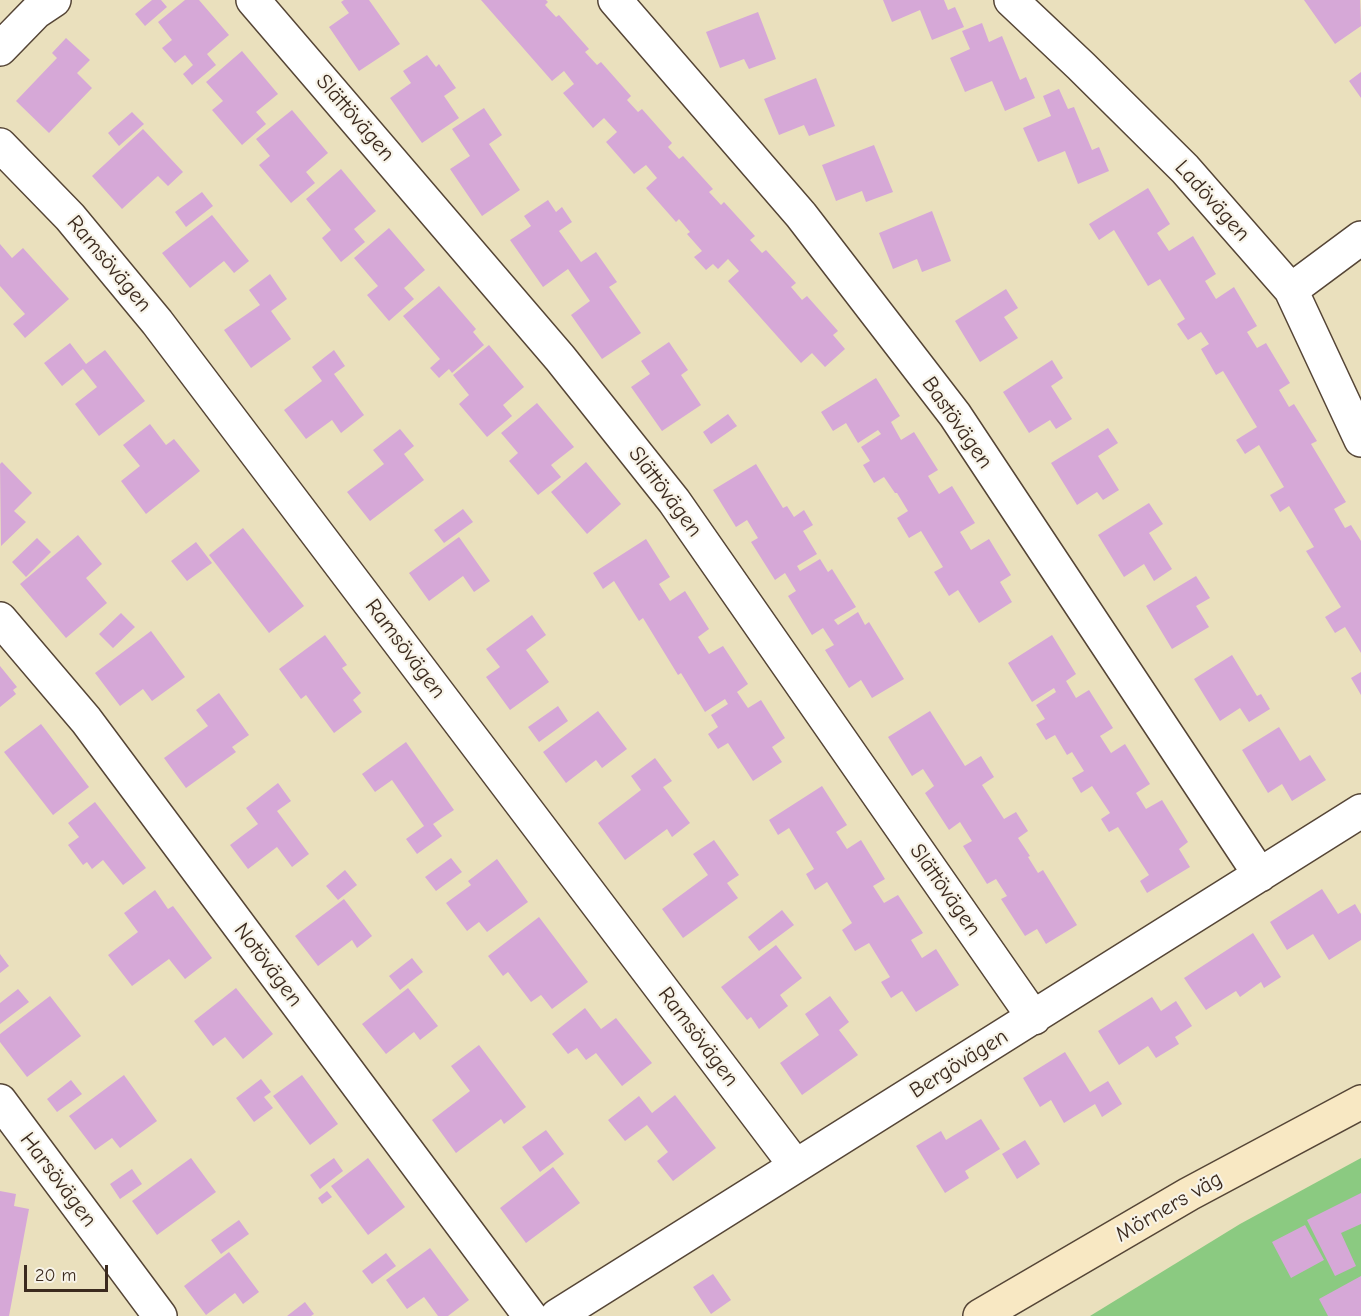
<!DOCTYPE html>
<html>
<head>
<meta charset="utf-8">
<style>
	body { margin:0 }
	#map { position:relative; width:1361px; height:1316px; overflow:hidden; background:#eae0bd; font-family:"Comic Neue",sans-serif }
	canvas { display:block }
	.scale { position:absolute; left:24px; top:1265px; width:84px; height:27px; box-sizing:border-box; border:3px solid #3b2a1e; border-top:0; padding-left:8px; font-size:18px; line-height:21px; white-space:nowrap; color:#3b2a1e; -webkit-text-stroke:4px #f7f3e8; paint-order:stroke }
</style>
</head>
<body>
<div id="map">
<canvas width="1361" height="1316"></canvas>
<div class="scale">20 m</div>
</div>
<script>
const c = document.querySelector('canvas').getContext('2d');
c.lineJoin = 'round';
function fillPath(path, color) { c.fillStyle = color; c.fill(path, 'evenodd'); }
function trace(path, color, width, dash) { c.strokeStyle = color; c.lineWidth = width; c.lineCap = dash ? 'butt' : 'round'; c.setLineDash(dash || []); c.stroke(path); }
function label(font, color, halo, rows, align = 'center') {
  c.font = font + ' "Comic Neue",sans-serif'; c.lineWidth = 4.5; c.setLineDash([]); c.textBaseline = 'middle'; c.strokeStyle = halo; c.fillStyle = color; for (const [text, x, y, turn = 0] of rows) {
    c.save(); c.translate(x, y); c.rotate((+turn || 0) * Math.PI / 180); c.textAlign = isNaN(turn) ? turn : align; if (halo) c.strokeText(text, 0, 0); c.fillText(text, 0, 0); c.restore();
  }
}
fillPath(new Path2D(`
	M 1361,1158 L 1361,1316 L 1090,1316 L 1240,1224 Z`), '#8bca81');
fillPath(new Path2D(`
	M 152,0 L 161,0 L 167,7 L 145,26 L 135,14 Z
	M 185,0 L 199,0 L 229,35 L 207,54 L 216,65 L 192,85 L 183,74 L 193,65 L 185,55 L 175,63 L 162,48 L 172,40 L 158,22 Z
	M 344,0 L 369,0 L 400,44 L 359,71 L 329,27 L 349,13 L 341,2 Z
	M 481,0 L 546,0 L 548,2 L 545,5 L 556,17 L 559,15 L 589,49 L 585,52 L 597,65 L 601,62 L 631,96 L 627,100 L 638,112 L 642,109 L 672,143 L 668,147 L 679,159 L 683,156 L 713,189 L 709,192 L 721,205 L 724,202 L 755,236 L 750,240 L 762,253 L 766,250 L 796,283 L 791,287 L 802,300 L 807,296 L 838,331 L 833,335 L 845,349 L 825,367 L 812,353 L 801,363 L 728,281 L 739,271 L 728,259 L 718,269 L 713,264 L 706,270 L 694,257 L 702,251 L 687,234 L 690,232 L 679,219 L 676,222 L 646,188 L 657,178 L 646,165 L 634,174 L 606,142 L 617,132 L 604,118 L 593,128 L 563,93 L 574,84 L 564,71 L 552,81 Z
	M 883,0 L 944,0 L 948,10 L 955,7 L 964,27 L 932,40 L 920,10 L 892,22 Z
	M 1304,0 L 1360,0 L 1361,26 L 1335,44 Z
	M 758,12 L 776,59 L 749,69 L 744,59 L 720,68 L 706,32 Z
	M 982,23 L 989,42 L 1002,36 L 1020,80 L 1026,77 L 1035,98 L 1005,111 L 992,81 L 965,92 L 950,58 L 970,49 L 962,31 Z
	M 66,38 L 90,60 L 77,73 L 92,88 L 49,133 L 16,101 L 57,58 L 52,53 Z
	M 242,51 L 278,94 L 256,112 L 266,124 L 242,145 L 212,110 L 223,101 L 206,82 Z
	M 427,55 L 436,67 L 439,64 L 456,88 L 444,96 L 459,118 L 422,143 L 390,98 L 411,83 L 403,71 Z
	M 1361,72 L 1361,98 L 1349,81 Z
	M 816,78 L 835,126 L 809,136 L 804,125 L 779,135 L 764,99 Z
	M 1059,89 L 1068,109 L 1074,107 L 1092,150 L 1099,147 L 1109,171 L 1078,184 L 1065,151 L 1038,162 L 1023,128 L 1051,116 L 1043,96 Z
	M 484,108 L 502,135 L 489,144 L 520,190 L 482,216 L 450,169 L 470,156 L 452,129 Z
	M 292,110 L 328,153 L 306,172 L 315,183 L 291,203 L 259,165 L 270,156 L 256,139 Z
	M 132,112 L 144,124 L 119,146 L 108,133 Z
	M 143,129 L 183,172 L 168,186 L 158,176 L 122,209 L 92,176 Z
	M 874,145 L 893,192 L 866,202 L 862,191 L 836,201 L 822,165 Z
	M 341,169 L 376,211 L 354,229 L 365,242 L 341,262 L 322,238 L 331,230 L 306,199 Z
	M 1148,188 L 1170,224 L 1157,233 L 1169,251 L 1193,236 L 1216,274 L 1205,281 L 1216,299 L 1234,287 L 1257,326 L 1247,332 L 1257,348 L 1266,343 L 1290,383 L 1279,390 L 1289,407 L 1294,404 L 1317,441 L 1311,444 L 1346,502 L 1334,509 L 1345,528 L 1351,525 L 1361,541 L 1361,653 L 1345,627 L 1335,633 L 1325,617 L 1341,607 L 1306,551 L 1314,547 L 1289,506 L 1280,512 L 1270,495 L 1284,487 L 1259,445 L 1245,454 L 1236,440 L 1257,427 L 1223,371 L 1216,375 L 1201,349 L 1209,344 L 1201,332 L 1188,340 L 1177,324 L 1185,319 L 1160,279 L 1148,286 L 1114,230 L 1099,240 L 1089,224 Z
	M 202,192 L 213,206 L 186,227 L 175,212 Z
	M 548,200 L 556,212 L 562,207 L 572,222 L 559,231 L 581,262 L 596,252 L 617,282 L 609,287 L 641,333 L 602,359 L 571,315 L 590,301 L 568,269 L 543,287 L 510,240 L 531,226 L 524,216 Z
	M 932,211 L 951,261 L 922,272 L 917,259 L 893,269 L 879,233 Z
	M 212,215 L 249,261 L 234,273 L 224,261 L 190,288 L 162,253 Z
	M 389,228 L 425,270 L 404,288 L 414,299 L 389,321 L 367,295 L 378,286 L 354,258 Z
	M 0,244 L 12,258 L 23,248 L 69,299 L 25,338 L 13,324 L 25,314 L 0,286 Z
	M 270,274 L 287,299 L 271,311 L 291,339 L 251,368 L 224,330 L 260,305 L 249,290 Z
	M 439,286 L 476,329 L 473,332 L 484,345 L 452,373 L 449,369 L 439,378 L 430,368 L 440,359 L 403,316 Z
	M 1006,289 L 1018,308 L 1004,317 L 1018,338 L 980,362 L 955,321 Z
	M 669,342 L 688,370 L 681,375 L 701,405 L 662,431 L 631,387 L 650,374 L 641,361 Z
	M 70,343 L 86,364 L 105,350 L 145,401 L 99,436 L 75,404 L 97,387 L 83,369 L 62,386 L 44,363 Z
	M 489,345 L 524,387 L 503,405 L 512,416 L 487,437 L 459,404 L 469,395 L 453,375 Z
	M 334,350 L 345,366 L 334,374 L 364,415 L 341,433 L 332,420 L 306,439 L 284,410 L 322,381 L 312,367 Z
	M 1052,360 L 1063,378 L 1051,386 L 1072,419 L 1056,429 L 1050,420 L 1029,433 L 1003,392 Z
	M 876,378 L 900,416 L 891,422 L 901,440 L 914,432 L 938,470 L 928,476 L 939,494 L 952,486 L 975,523 L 960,532 L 971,550 L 989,539 L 1011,575 L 1000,582 L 1012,602 L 979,623 L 958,590 L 949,596 L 934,572 L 943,567 L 921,531 L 909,538 L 897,518 L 908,511 L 897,493 L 895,493 L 884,477 L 874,483 L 863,465 L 870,461 L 861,447 L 881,434 L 878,430 L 858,443 L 846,423 L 833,431 L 821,412 Z
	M 537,403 L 574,447 L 551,465 L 561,477 L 538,495 L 509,461 L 518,453 L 501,433 Z
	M 728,414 L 737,426 L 711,444 L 703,432 Z
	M 150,424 L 166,445 L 174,439 L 200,471 L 146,514 L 121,481 L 140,466 L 123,445 Z
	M 1108,428 L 1118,443 L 1098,456 L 1119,490 L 1103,500 L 1097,492 L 1077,505 L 1051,463 Z
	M 400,429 L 414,446 L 404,454 L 424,480 L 370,521 L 347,492 L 384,464 L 373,450 Z
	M 2,462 L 32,493 L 14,511 L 26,522 L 1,546 L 0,464 Z
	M 586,462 L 621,504 L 587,534 L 551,492 Z
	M 756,464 L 783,508 L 787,506 L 794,517 L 804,510 L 813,525 L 803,531 L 817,554 L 797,566 L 800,571 L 820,559 L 828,572 L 832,569 L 856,607 L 834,620 L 838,625 L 858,612 L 865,625 L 869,622 L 904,679 L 872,698 L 861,680 L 849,688 L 825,650 L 834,645 L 823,628 L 812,635 L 788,596 L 796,591 L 785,573 L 775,580 L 751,542 L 758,538 L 747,520 L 736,527 L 713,490 Z
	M 1149,503 L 1163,524 L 1149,533 L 1172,569 L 1154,581 L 1144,564 L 1124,577 L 1098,535 Z
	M 463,509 L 473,522 L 444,543 L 434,530 Z
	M 243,528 L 304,606 L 269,633 L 209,555 Z
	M 78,535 L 102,564 L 86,578 L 107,603 L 66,638 L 20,584 Z
	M 459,537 L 490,581 L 474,592 L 463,576 L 429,601 L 409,573 Z
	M 37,538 L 51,552 L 26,577 L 12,562 Z
	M 646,539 L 670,577 L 659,584 L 670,601 L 685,591 L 709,629 L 698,637 L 709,654 L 723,646 L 748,684 L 737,692 L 748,708 L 761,700 L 785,738 L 772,747 L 782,762 L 753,781 L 728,743 L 718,749 L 708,734 L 718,727 L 711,715 L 728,704 L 725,699 L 705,712 L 681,673 L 678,675 L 643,618 L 639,621 L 614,581 L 603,589 L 593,573 Z
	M 196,542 L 212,563 L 187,581 L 171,561 Z
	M 1196,576 L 1210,598 L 1196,606 L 1209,627 L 1172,649 L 1146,606 Z
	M 121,613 L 135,627 L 113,648 L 99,634 Z
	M 532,615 L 546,635 L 526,650 L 549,682 L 510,710 L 486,677 L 500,667 L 486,649 Z
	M 151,631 L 185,677 L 152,701 L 143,689 L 120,706 L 95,673 Z
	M 325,635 L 347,665 L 342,668 L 361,693 L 353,700 L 362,712 L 334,733 L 306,695 L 301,699 L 279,669 Z
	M 1052,635 L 1076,674 L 1066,681 L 1076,698 L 1089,690 L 1113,728 L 1100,736 L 1111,753 L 1125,744 L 1150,784 L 1136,793 L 1146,809 L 1162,800 L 1188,842 L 1179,849 L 1190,867 L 1147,893 L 1140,881 L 1149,875 L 1118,827 L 1109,832 L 1101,819 L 1110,813 L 1092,786 L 1081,793 L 1072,778 L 1084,771 L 1072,752 L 1067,755 L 1055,735 L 1046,740 L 1036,724 L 1045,719 L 1036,705 L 1056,692 L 1054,688 L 1032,702 L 1008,663 Z
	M 1232,655 L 1257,696 L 1261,694 L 1270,709 L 1249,722 L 1240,708 L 1220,721 L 1194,679 Z
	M 0,666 L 17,687 L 13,690 L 16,694 L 0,707 Z
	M 1361,672 L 1361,695 L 1351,678 Z
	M 219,693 L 249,735 L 232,747 L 236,752 L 186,788 L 164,758 L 208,726 L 196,710 Z
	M 558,706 L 568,721 L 539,742 L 528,727 Z
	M 598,711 L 627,749 L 602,768 L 596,760 L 566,783 L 543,752 Z
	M 930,711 L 965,766 L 981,756 L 994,777 L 982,785 L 1004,819 L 1016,812 L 1028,831 L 1018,838 L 1030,856 L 1028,857 L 1038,873 L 1043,870 L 1077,925 L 1046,944 L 1037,929 L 1025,936 L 1001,899 L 1007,896 L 996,879 L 987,884 L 963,846 L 972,841 L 960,822 L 949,830 L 925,793 L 934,786 L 923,769 L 912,776 L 888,737 Z
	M 41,724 L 89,787 L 53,815 L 4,752 Z
	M 1279,727 L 1300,761 L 1310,755 L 1326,780 L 1292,801 L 1282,784 L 1268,793 L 1242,750 Z
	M 406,742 L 454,810 L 433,824 L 442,836 L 417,854 L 406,839 L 424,826 L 392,780 L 375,792 L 362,774 Z
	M 655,758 L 672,781 L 663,787 L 690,823 L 672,837 L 667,829 L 625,860 L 598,823 L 641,790 L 631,776 Z
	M 278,783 L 291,801 L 277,811 L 309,854 L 292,867 L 277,847 L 248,869 L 230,845 L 258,824 L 246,808 Z
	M 822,786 L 847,825 L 836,832 L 847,849 L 861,840 L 885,879 L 873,886 L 884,903 L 898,895 L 923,933 L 911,940 L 922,958 L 936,949 L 959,985 L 916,1012 L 902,991 L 891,998 L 881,982 L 890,977 L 869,943 L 855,951 L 842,930 L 852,923 L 827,882 L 815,890 L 806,874 L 814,869 L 789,828 L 778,835 L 769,820 Z
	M 95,802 L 146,868 L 123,885 L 103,860 L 92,869 L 87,862 L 83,865 L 68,845 L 79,837 L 68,823 Z
	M 714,840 L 739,875 L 727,883 L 738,898 L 683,938 L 662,909 L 708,875 L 693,854 Z
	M 451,858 L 462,872 L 436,891 L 425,877 Z
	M 497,859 L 528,902 L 487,932 L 479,922 L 467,931 L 446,903 L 471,885 L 468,881 Z
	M 345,870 L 357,885 L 338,900 L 326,886 Z
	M 1322,889 L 1338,914 L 1355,904 L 1361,914 L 1361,940 L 1329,960 L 1313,934 L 1287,950 L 1270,922 Z
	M 155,890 L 168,909 L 173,906 L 212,958 L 185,979 L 169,959 L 132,986 L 108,955 L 138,932 L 124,913 Z
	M 344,899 L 372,936 L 357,948 L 352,940 L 318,966 L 295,936 Z
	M 782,910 L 794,925 L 759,951 L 748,937 Z
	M 539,917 L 588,982 L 552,1009 L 541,995 L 531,1002 L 508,972 L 503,976 L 488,956 Z
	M 1253,933 L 1281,977 L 1264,988 L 1261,982 L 1240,997 L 1236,991 L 1206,1010 L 1184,978 Z
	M 776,945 L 802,978 L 780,995 L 788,1006 L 759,1029 L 751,1017 L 747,1020 L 721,987 Z
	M 0,954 L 9,966 L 0,973 Z
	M 412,958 L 423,972 L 400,990 L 389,976 Z
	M 236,988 L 273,1034 L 243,1059 L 225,1037 L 213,1046 L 194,1021 Z
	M 408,988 L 438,1026 L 420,1040 L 414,1032 L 386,1054 L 362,1024 Z
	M 18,989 L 29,1002 L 0,1024 L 0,1003 Z
	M 50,996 L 81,1036 L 27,1077 L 0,1042 L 0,1034 Z
	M 830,996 L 849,1022 L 839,1030 L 858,1055 L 802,1095 L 780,1063 L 819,1035 L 805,1014 Z
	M 1152,997 L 1161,1011 L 1176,1001 L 1192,1026 L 1175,1037 L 1179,1044 L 1156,1058 L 1148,1046 L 1119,1065 L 1098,1031 Z
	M 585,1008 L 601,1029 L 616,1018 L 652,1063 L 622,1086 L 596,1053 L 586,1060 L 577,1048 L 568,1054 L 552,1034 Z
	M 479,1045 L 526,1107 L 504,1124 L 501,1119 L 456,1153 L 432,1120 L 470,1091 L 451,1066 Z
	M 1065,1052 L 1090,1092 L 1108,1081 L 1122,1104 L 1102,1117 L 1095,1104 L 1064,1123 L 1051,1100 L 1040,1107 L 1023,1078 Z
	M 124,1075 L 157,1121 L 120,1148 L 112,1138 L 95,1150 L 69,1116 Z
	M 302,1075 L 338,1124 L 310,1145 L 273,1096 Z
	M 261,1079 L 271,1092 L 264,1097 L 273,1108 L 254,1122 L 236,1098 Z
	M 71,1080 L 82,1094 L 57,1112 L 47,1099 Z
	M 675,1095 L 716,1148 L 673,1181 L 657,1161 L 668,1152 L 647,1125 L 625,1141 L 608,1120 L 639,1096 L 652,1113 Z
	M 981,1119 L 1000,1149 L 965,1171 L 969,1178 L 945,1193 L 916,1146 L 941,1131 L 946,1140 Z
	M 546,1130 L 564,1154 L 540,1172 L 522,1147 Z
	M 1025,1140 L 1040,1164 L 1017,1179 L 1002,1154 Z
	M 191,1158 L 216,1192 L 157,1235 L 132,1201 Z
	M 334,1158 L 343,1171 L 320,1189 L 310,1175 Z
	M 368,1158 L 405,1207 L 368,1235 L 331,1186 Z
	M 553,1167 L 580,1203 L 526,1243 L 500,1208 Z
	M 132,1169 L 142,1184 L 120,1199 L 110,1184 Z
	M 0,1191 L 16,1194 L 14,1206 L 29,1209 L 9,1316 L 0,1316 Z
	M 327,1191 L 332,1197 L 322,1204 L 318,1198 Z
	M 1361,1193 L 1361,1224 L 1341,1233 L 1356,1266 L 1335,1276 L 1307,1220 Z
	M 239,1220 L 249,1234 L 221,1254 L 211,1240 Z
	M 1305,1225 L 1324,1260 L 1291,1278 L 1272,1242 Z
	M 430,1248 L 469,1300 L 448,1316 L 438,1316 L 424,1297 L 407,1309 L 386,1280 Z
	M 229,1252 L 259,1292 L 243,1304 L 235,1293 L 206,1315 L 184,1286 Z
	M 386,1253 L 396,1266 L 372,1284 L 362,1271 Z
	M 713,1274 L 731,1300 L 711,1314 L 693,1287 Z
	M 1361,1276 L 1361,1316 L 1328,1316 L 1319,1299 Z
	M 305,1302 L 314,1314 L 311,1316 L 287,1316 Z`), '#d6a8d7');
const minor = new Path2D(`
	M 253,0 L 560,358 L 674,501 L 1034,1018
	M 615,0 L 801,215 L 955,415 L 1260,875
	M 1011,0 L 1081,66 L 1185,169 L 1291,290 L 1361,440
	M 0,49 L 36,12 L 54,0
	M 0,145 L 70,217 L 157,322 L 795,1165
	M 1291,290 L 1361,238
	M 0,619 L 86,720 L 530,1316
	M 0,1101 L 160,1316
	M 557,1316 L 1361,811`);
const secondary = new Path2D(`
	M 980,1316 L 1189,1194 L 1361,1102`);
trace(minor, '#554536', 36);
trace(secondary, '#554536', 36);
trace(minor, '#fff', 33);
trace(secondary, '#f8e8c3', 33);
label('22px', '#3b2a1e', '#f7f3e8', [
	["Slättövägen",355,118,49],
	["Ladövägen",1212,201,48],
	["Ramsövägen",109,264,50],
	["Bastövägen",957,423,55],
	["Slättövägen",665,492,53],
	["Ramsövägen",405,649,53],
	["Slättövägen",945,890,55],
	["Notövägen",268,965,53],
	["Ramsövägen",698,1037,53],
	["Bergövägen",959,1064,-32],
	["Harsövägen",58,1180,53],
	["Mörners väg",1169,1207,-30]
]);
</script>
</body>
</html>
